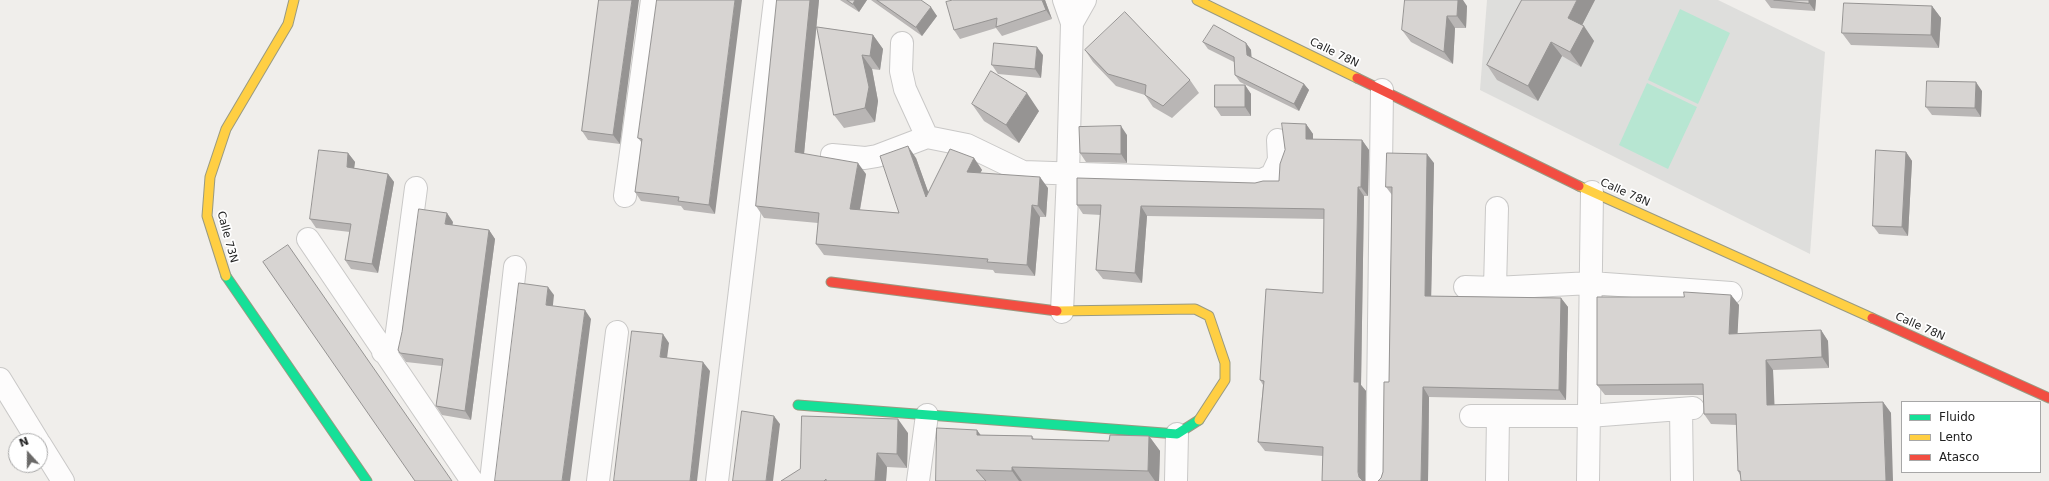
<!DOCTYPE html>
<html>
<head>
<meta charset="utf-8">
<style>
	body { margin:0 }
	#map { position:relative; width:2049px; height:481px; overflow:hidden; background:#f0eeeb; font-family:"DejaVu Sans",sans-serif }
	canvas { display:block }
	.legend { position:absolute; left:1901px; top:401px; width:140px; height:72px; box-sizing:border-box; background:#fff; border:1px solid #a7a7a7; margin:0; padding:5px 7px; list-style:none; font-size:12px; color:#222 }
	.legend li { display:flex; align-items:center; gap:8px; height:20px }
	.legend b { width:20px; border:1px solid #a7a7a7 }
	.north { position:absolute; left:8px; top:433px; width:40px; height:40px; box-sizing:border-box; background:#fff; border:1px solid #a7a7a7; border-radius:50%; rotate:339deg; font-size:11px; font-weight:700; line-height:16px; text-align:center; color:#222 }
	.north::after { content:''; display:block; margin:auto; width:14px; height:18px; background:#6a6968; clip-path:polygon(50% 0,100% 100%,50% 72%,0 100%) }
</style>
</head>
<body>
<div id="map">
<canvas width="2049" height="481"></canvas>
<ul class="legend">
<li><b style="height:5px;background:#16e098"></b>Fluido</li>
<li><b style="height:5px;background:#ffcf43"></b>Lento</li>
<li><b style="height:5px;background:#f24e42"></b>Atasco</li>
</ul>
<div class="north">N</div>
</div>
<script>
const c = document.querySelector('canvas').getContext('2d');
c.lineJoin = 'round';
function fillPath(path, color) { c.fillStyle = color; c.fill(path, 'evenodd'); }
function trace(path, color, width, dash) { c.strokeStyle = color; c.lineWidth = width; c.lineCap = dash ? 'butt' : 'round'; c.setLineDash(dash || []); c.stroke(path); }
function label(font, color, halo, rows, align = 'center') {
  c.font = font + ' "DejaVu Sans",sans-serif'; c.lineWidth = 3.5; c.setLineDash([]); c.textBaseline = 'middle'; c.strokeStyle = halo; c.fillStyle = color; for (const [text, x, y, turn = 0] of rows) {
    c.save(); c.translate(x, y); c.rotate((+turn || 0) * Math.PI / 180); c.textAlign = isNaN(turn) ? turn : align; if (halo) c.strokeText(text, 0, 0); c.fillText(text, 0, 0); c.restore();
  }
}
fillPath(new Path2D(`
	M 1487,0 L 1718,0 L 1825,52 L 1810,254 L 1480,90 Z`), '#dededc');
fillPath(new Path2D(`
	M 1680,9 L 1730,33 L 1698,104 L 1648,80 Z
	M 1647,83 L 1697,107 L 1668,169 L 1619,145 Z`), '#b7e6d2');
const street = new Path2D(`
	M 1072,23 L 1085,0
	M 902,43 L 901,71 L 905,89 L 927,137
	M 832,155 L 865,158 L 877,156 L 927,137 L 967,145 L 1023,172 L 1262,180 L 1272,175 L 1279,160 L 1278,140
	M 625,196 L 652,0
	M 308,239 L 472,481
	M 1465,287 L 1495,288 L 1591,283 L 1731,293
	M 1495,288 L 1497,208
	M 1062,312 L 1068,174 L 1072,23 L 1064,0
	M 383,352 L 396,339 L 416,188
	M 0,379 L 38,441
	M 1681,409 L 1682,481
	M 1471,416 L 1589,416 L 1693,408
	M 40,444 L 63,481
	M 491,481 L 515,267
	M 598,481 L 617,332
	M 717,481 L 775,0
	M 918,481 L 927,415
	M 1176,481 L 1177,434
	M 1377,481 L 1382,90
	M 1497,481 L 1498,416
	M 1588,481 L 1592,192`);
const fast = new Path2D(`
	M 226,276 L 367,481
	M 798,405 L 1177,434 L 1199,420`);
const slow = new Path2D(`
	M 1197,0 L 1357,78
	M 1579,186 L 1872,318
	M 226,276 L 207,216 L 210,177 L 226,129 L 288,24 L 294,0
	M 1057,311 L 1195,309 L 1209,316 L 1225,363 L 1225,380 L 1199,420`);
const jam = new Path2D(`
	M 1357,78 L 1579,186
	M 831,282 L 1057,311
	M 1872,318 L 2049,398`);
trace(street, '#c9c8c7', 24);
trace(fast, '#999a82', 11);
trace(slow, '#999a82', 11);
trace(jam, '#999a82', 11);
trace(street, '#fdfcfc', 22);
trace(fast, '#16e098', 9);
trace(slow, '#ffcf43', 9);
trace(jam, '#f24e42', 9);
fillPath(new Path2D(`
	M 599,0 L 620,144 L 588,140 L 582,131 Z
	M 657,0 L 715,214 L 684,210 L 681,206 L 641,201 L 635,192 L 642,143 L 638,138 Z
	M 777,0 L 819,0 L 804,154 L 866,174 L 860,210 L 899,213 L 916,158 L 928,192 L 974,158 L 982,170 L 980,173 L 1048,188 L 1046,217 L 1040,217 L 1035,276 L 995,273 L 993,270 L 824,255 L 816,244 L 818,223 L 764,218 L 756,206 Z
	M 840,0 L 867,0 L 859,12 Z
	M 871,0 L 921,0 L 937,16 L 922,36 Z
	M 1045,0 L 1052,19 L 1002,36 L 996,28 L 960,39 L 954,30 Z
	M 1522,0 L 1595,0 L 1582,25 L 1594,41 L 1581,67 L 1562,56 L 1538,101 L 1497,80 L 1487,65 Z
	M 1765,0 L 1816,0 L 1815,11 L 1771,8 Z
	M 1467,6 L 1466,28 L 1455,28 L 1453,64 L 1411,42 L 1402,30 Z
	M 1932,6 L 1941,18 L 1939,48 L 1851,45 L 1842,33 Z
	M 817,27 L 873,35 L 883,49 L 880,70 L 872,69 L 878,101 L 875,122 L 844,128 L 834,115 Z
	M 1203,42 L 1246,43 L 1251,50 L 1251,57 L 1304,84 L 1309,90 L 1299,111 L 1240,82 L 1235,75 L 1234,62 L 1208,49 Z
	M 1085,50 L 1190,80 L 1199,93 L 1172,118 L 1153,107 L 1145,95 L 1116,86 L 1093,62 Z
	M 1043,55 L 1041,78 L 998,74 L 992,65 Z
	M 1245,85 L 1251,94 L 1251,116 L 1221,116 L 1215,107 Z
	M 1982,91 L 1981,117 L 1932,115 L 1926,107 Z
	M 972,104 L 1039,111 L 1019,143 L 984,121 Z
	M 1306,124 L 1313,134 L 1313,139 L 1362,140 L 1369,150 L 1368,196 L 1364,196 L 1361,385 L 1366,391 L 1323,456 L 1265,451 L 1258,442 L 1263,385 L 1260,380 L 1323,293 L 1324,219 L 1147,216 L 1142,283 L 1103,279 L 1096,270 L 1101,215 L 1083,214 L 1077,205 L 1255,183 L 1279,181 Z
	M 1127,135 L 1127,163 L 1086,162 L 1080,153 Z
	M 1906,152 L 1912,161 L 1908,236 L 1879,234 L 1873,226 Z
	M 348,153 L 355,162 L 354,168 L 388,174 L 394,182 L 378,273 L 351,269 L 345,260 L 350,232 L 316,228 L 310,219 Z
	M 1434,163 L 1431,296 L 1561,298 L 1568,307 L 1566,400 L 1429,397 L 1428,481 L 1378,481 L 1381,478 L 1383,472 L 1389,382 L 1392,195 L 1386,187 Z
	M 453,222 L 452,225 L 489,230 L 495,239 L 471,420 L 442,415 L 436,406 L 442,366 L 406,362 L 398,350 Z
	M 1731,295 L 1739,305 L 1737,334 L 1821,330 L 1828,341 L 1829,368 L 1773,370 L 1774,405 L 1883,402 L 1891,413 L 1740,475 L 1738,471 L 1737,425 L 1711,424 L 1704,414 L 1703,395 L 1605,395 L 1597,385 L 1684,297 Z
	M 908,433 L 907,468 L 887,467 L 886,481 L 781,481 Z
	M 981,435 L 1032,436 L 1034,439 L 1109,441 L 1149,436 L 1160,451 L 1159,481 L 936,481 Z`), '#b9b6b5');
fillPath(new Path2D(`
	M 632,0 L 639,0 L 620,144 L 613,135 Z
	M 735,0 L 742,0 L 715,214 L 709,205 Z
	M 810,0 L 819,0 L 803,164 L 795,152 Z
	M 855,0 L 867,0 L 859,12 L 853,4 Z
	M 1042,0 L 1045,0 L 1052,19 L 1046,10 Z
	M 1458,0 L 1463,0 L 1467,6 L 1466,28 L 1457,16 Z
	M 1577,0 L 1595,0 L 1578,33 L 1568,18 Z
	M 1809,0 L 1816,0 L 1815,11 L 1809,3 Z
	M 1932,6 L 1941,18 L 1939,48 L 1931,35 Z
	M 931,7 L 937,16 L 922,36 L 916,27 Z
	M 1447,16 L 1455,28 L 1453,64 L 1444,52 Z
	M 1584,26 L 1594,41 L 1581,67 L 1570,52 Z
	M 873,35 L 883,49 L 880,70 L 870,56 Z
	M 1551,42 L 1562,56 L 1538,101 L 1528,86 Z
	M 1246,43 L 1251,50 L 1252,62 L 1247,55 Z
	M 1037,47 L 1043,55 L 1041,78 L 1035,69 Z
	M 862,55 L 872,69 L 878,101 L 875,122 L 865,108 Z
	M 1976,82 L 1982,91 L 1981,117 L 1975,108 Z
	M 1304,84 L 1309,90 L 1299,111 L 1294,104 Z
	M 1245,85 L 1251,94 L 1251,116 L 1245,107 Z
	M 1027,93 L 1039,111 L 1019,143 L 1006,125 Z
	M 1306,124 L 1313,134 L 1313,149 L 1306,139 Z
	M 1121,126 L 1127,135 L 1127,163 L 1121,154 Z
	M 1362,140 L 1369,150 L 1368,196 L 1361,187 Z
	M 908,146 L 916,158 L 934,208 L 926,197 Z
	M 1906,152 L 1912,161 L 1908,236 L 1902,227 Z
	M 348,153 L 355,162 L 353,176 L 347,167 Z
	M 1427,154 L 1434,163 L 1431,305 L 1425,296 Z
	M 974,158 L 982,170 L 975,183 L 967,172 Z
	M 858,163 L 866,174 L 858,220 L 850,209 Z
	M 388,174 L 394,182 L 378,273 L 372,264 Z
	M 1040,177 L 1048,188 L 1046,217 L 1038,206 Z
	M 1358,187 L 1364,196 L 1361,385 L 1366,391 L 1365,481 L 1362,481 L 1359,477 L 1358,472 L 1354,382 Z
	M 1032,205 L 1040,217 L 1035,276 L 1027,265 Z
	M 1141,206 L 1147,216 L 1142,283 L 1135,273 Z
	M 447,213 L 453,222 L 451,233 L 445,224 Z
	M 489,230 L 495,239 L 471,420 L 465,411 Z
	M 548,287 L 554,295 L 552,314 L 546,305 Z
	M 1731,295 L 1739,305 L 1737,345 L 1729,334 Z
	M 1561,298 L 1568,307 L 1566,400 L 1559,390 Z
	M 585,310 L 591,319 L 570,481 L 562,481 Z
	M 1821,330 L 1828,341 L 1829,368 L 1822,357 Z
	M 663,334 L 669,343 L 666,366 L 660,357 Z
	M 1766,360 L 1773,370 L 1775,416 L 1767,405 Z
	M 703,362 L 710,371 L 697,481 L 690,481 Z
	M 1423,387 L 1429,397 L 1428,481 L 1421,481 Z
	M 1883,402 L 1891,413 L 1893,481 L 1886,481 Z
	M 774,416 L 780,424 L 773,481 L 766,481 Z
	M 898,419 L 908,433 L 907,468 L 897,454 Z
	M 977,430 L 988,445 L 977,435 Z
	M 1149,436 L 1160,451 L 1159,481 L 1155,481 L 1148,471 Z
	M 877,453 L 887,467 L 886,481 L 875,481 Z
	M 1012,467 L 1022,481 L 1019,481 L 1012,471 Z`), '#969493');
const building = new Path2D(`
	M 599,0 L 632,0 L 613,135 L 582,131 Z
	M 657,0 L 735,0 L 709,205 L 678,201 L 679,197 L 635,192 L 642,139 L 638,138 Z
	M 777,0 L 810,0 L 795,152 L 858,163 L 850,209 L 899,213 L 880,156 L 908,146 L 926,197 L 950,149 L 974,158 L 967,172 L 1040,177 L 1038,206 L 1032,205 L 1027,265 L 987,262 L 988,259 L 816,244 L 819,213 L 756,206 Z
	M 847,0 L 855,0 L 853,4 Z
	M 877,0 L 921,0 L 931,7 L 916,27 Z
	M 953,0 L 1042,0 L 1046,10 L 996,27 L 997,18 L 954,30 L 946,2 Z
	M 1405,0 L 1458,0 L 1457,16 L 1447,16 L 1444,52 L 1402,30 Z
	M 1522,0 L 1577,0 L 1568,18 L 1584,26 L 1570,52 L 1551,42 L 1528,86 L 1487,65 Z
	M 1774,0 L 1809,0 L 1809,3 Z
	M 1844,3 L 1932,6 L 1931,35 L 1842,33 Z
	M 1125,12 L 1190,80 L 1163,106 L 1145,95 L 1146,85 L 1108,74 L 1085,50 Z
	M 1214,25 L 1246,43 L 1247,55 L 1304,84 L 1294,104 L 1235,75 L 1234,57 L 1203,42 Z
	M 817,27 L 873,35 L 870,56 L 862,55 L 869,87 L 865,108 L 834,115 Z
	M 994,43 L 1037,47 L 1035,69 L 992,65 Z
	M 991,71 L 1027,93 L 1006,125 L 972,104 Z
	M 1927,81 L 1976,82 L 1975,108 L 1926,107 Z
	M 1215,85 L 1245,85 L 1245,107 L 1215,107 Z
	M 1282,123 L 1306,124 L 1306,139 L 1362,140 L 1361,187 L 1358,187 L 1354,382 L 1359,382 L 1358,472 L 1359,477 L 1363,481 L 1322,481 L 1323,447 L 1258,442 L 1264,381 L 1260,380 L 1266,289 L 1323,293 L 1324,209 L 1141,206 L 1135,273 L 1096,270 L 1101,205 L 1077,205 L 1077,178 L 1255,183 L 1263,181 L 1279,181 L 1280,164 L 1285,150 Z
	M 1121,126 L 1121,154 L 1080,153 L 1079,127 Z
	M 319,150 L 348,153 L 347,167 L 388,174 L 372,264 L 345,260 L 351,224 L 310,219 Z
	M 1876,150 L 1906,152 L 1902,227 L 1873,226 Z
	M 1387,153 L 1427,154 L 1425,296 L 1561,298 L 1559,390 L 1423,387 L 1421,481 L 1378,481 L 1381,478 L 1383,472 L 1384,382 L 1389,382 L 1392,187 L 1386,187 Z
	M 419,209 L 447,213 L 445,224 L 489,230 L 465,411 L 436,406 L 443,359 L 400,353 L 398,350 L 402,332 Z
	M 288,245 L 452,481 L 415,481 L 263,262 Z
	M 519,283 L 548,287 L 546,305 L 585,310 L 562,481 L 495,481 Z
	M 1684,292 L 1731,295 L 1729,334 L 1821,330 L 1822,357 L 1766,360 L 1767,405 L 1883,402 L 1886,481 L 1741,481 L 1740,471 L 1738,471 L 1736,414 L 1704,414 L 1703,384 L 1597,385 L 1597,297 L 1684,297 Z
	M 632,331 L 663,334 L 660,357 L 703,362 L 690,481 L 614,481 Z
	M 742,411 L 774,416 L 766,481 L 733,481 Z
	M 802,416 L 898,419 L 897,454 L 877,453 L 875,481 L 826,481 L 826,479 L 824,481 L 781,481 L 800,469 Z
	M 937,428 L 977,430 L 977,435 L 1032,436 L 1032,439 L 1109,441 L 1110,435 L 1149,436 L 1148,471 L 1012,467 L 1012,471 L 976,470 L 986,481 L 936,481 Z`);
fillPath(building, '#d7d4d2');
trace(building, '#969493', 1);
label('11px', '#222', '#fff', [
	["Calle 78N",1334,53,26],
	["Calle 78N",1625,193,24],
	["Calle 73N",227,237,75],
	["Calle 78N",1920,327,24]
]);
</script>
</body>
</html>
